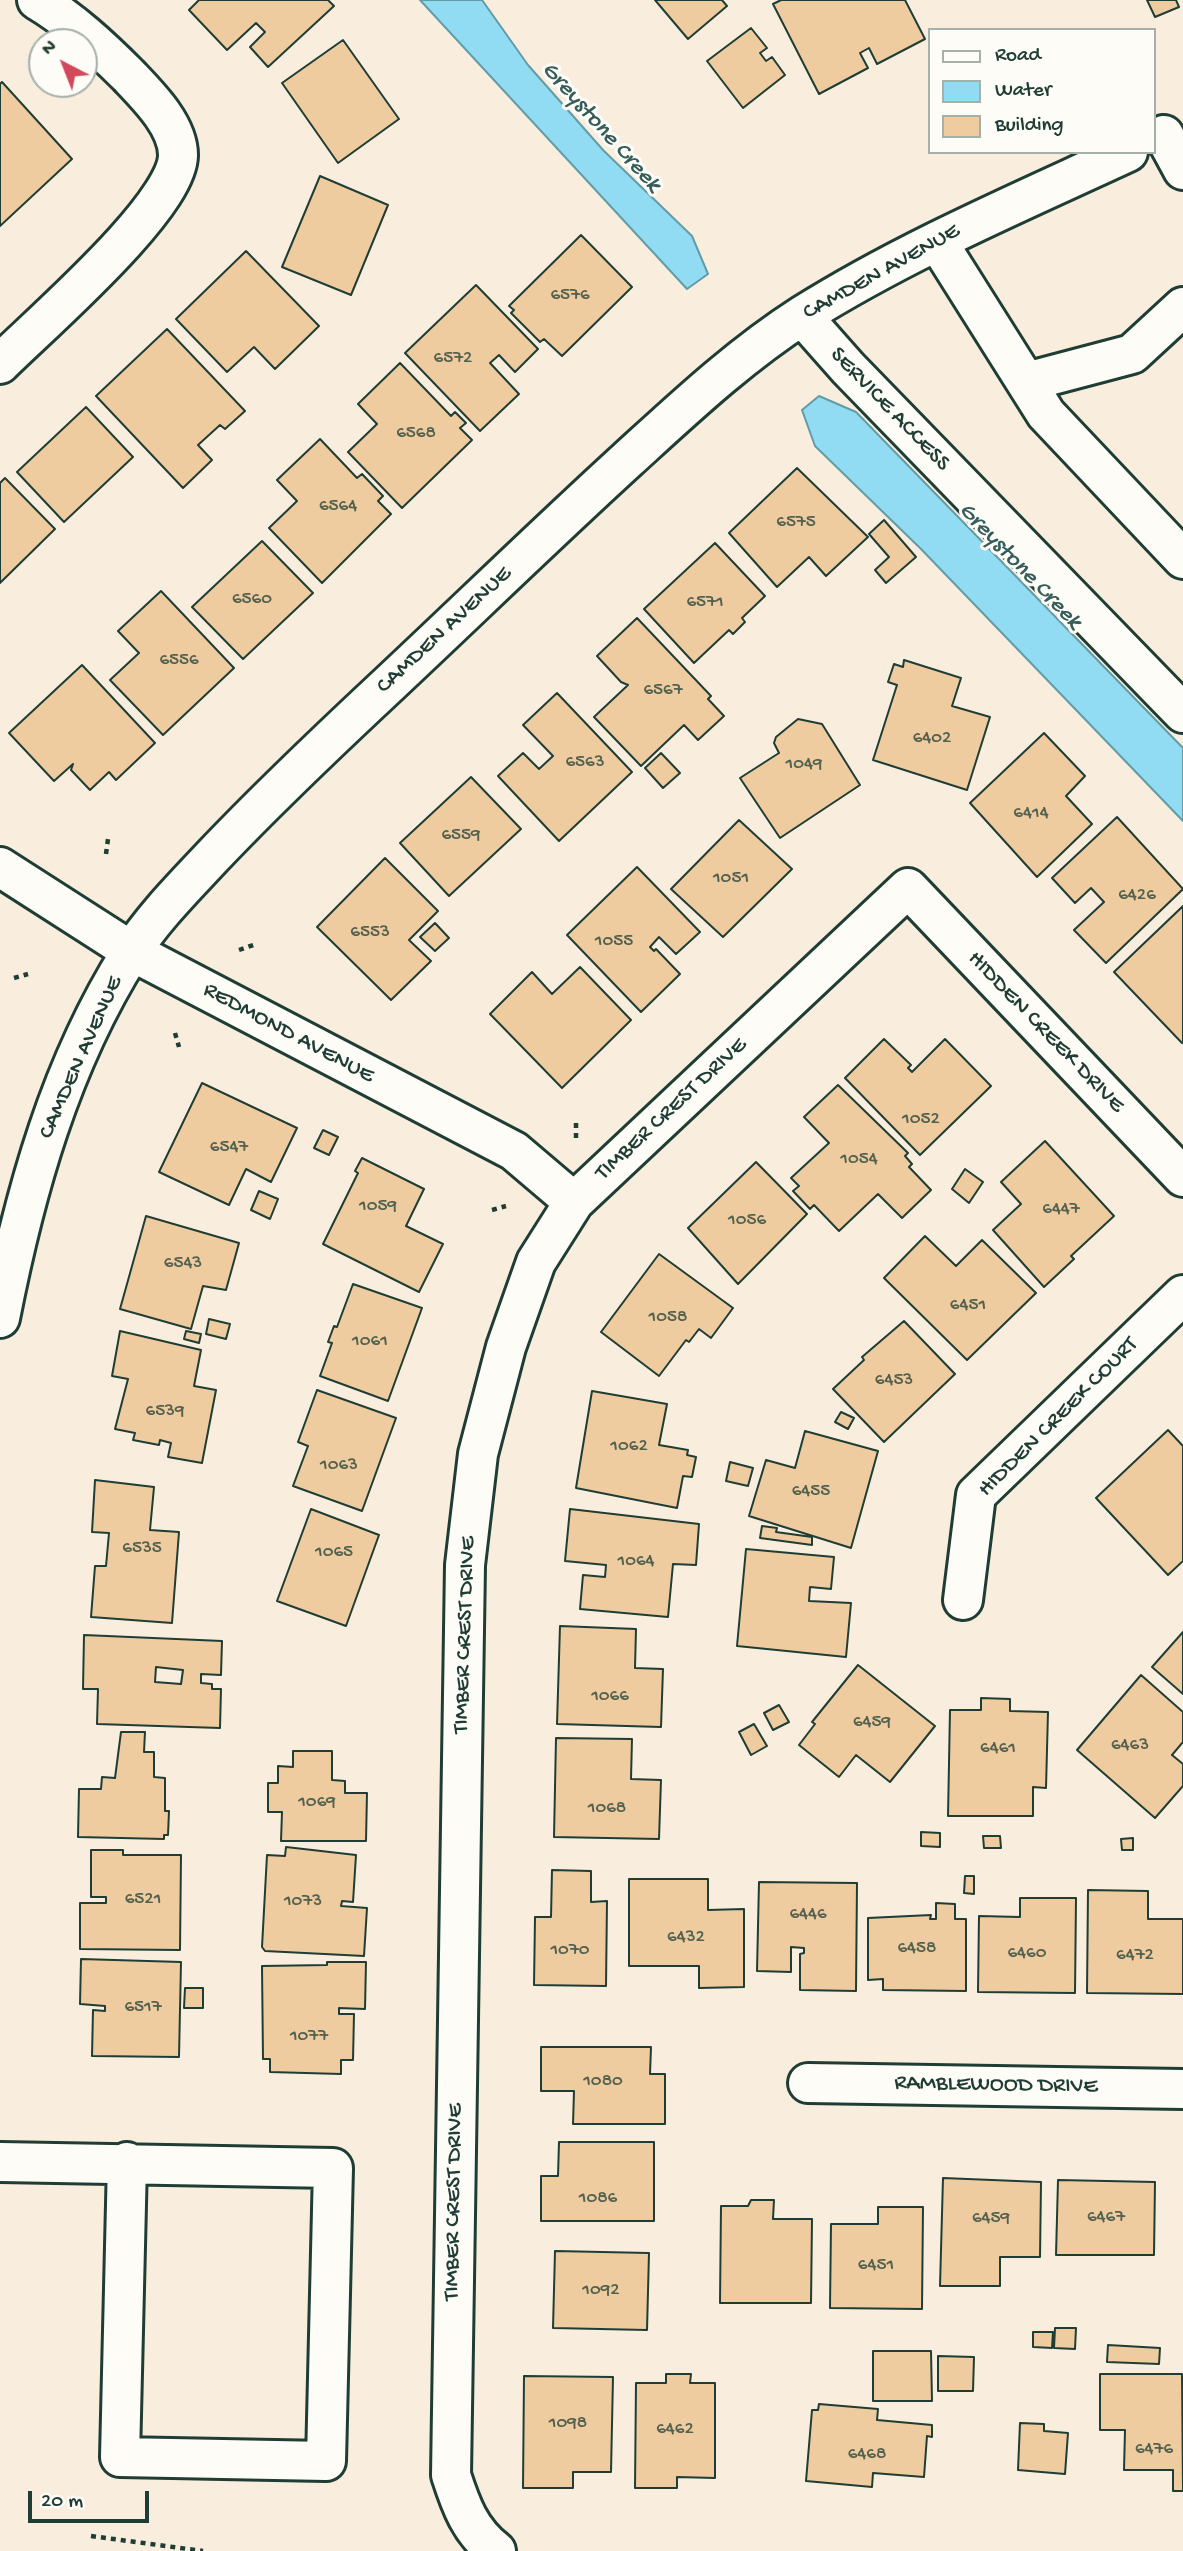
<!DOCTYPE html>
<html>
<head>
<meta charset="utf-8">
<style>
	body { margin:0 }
	#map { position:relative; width:1183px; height:2551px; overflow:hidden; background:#f9eedd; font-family:"Gochi Hand",sans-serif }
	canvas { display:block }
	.legend { position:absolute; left:928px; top:28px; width:228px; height:126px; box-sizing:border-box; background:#fdfcf7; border:2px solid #a4b0a9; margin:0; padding:9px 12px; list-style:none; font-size:21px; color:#1f3d34 }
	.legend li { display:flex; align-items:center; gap:14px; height:35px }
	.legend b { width:35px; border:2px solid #a4b0a9 }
	.north { position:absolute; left:28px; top:28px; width:70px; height:70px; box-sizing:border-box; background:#fdfcf7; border:2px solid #a4b0a9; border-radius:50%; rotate:318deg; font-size:19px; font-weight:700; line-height:28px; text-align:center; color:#1f3d34 }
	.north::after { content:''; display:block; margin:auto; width:24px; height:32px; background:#d1495b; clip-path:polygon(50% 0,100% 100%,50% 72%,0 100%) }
	.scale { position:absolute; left:28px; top:2491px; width:121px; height:32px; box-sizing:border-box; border:4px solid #1f3d34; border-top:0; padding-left:9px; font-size:21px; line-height:24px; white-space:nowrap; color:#1f3d34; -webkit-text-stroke:5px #fdfcf7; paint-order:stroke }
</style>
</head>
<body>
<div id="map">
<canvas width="1183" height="2551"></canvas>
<ul class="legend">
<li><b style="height:9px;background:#fdfcf7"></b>Road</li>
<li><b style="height:19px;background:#91dcf2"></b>Water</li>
<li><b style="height:19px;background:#efcca0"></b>Building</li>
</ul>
<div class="north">N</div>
<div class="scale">20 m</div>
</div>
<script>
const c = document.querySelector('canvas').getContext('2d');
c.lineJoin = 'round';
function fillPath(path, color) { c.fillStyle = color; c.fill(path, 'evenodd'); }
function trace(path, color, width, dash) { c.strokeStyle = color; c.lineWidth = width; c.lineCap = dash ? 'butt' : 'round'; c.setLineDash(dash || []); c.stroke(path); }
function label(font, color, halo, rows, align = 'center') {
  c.font = font + ' "Gochi Hand",sans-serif'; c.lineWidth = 6; c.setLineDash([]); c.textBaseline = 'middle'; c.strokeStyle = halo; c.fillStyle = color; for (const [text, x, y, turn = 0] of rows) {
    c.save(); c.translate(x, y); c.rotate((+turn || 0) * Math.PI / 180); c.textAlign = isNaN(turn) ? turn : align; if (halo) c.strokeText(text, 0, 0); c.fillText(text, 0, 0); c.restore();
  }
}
const water = new Path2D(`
	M 420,0 L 482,0 L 528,65 L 603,150 L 692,236 L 708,274 L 687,289 Z
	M 819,396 L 856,412 L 1183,748 L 1183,821 L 921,549 L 815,446 L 802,410 Z`);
fillPath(water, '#91dcf2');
trace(water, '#639ca6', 2);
const building = new Path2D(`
	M 199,0 L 328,0 L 334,6 L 268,67 L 250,47 L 265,32 L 256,23 L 227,50 L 189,10 Z
	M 655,0 L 722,0 L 727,6 L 688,39 Z
	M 781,0 L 905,0 L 925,39 L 877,64 L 869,48 L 860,53 L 868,68 L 819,94 L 773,4 Z
	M 1147,0 L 1176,0 L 1179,7 L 1155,17 Z
	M 751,28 L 767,48 L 760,53 L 766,61 L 772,57 L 785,75 L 743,108 L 707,61 Z
	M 343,40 L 399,119 L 338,163 L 282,83 Z
	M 2,82 L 72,159 L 0,226 L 0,84 Z
	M 320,176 L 388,205 L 351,295 L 282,267 Z
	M 581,235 L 632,287 L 562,356 L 544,339 L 540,342 L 511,313 L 514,310 L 509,306 Z
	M 246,251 L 319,326 L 275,369 L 254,347 L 227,372 L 176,319 Z
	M 476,285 L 538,349 L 515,372 L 499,355 L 490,363 L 519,394 L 480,431 L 405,353 Z
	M 167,329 L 245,411 L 225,429 L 220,425 L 198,445 L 212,460 L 183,488 L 96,396 Z
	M 400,363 L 451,416 L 455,412 L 466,423 L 460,428 L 472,440 L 402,508 L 348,452 L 377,424 L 358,404 Z
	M 86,407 L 133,457 L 64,522 L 17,472 Z
	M 320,439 L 357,478 L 362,474 L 383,496 L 378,501 L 391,514 L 322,583 L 269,528 L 297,501 L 277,480 Z
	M 797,468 L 868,537 L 826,576 L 809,557 L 777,587 L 729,533 Z
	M 5,478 L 55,529 L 0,583 L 0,483 Z
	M 884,520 L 916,557 L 886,583 L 875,570 L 889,557 L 869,534 Z
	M 262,541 L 313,593 L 243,659 L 192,607 Z
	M 715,543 L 765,596 L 742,618 L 745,622 L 733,634 L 729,630 L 694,663 L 644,609 Z
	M 161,591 L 234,668 L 163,735 L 110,680 L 139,653 L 118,631 Z
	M 637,618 L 711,696 L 708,699 L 724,716 L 698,740 L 684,725 L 641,766 L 594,717 L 628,685 L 621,682 L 597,656 Z
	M 904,660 L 961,678 L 952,706 L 990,717 L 967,790 L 873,760 L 897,685 L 888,682 L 894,664 L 903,667 Z
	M 82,665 L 155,743 L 116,780 L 109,772 L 90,790 L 71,770 L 73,764 L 54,781 L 9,733 Z
	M 557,693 L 632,772 L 559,841 L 498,776 L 523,753 L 539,769 L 553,756 L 523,725 Z
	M 798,719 L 822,724 L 860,785 L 780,838 L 740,778 L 779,753 L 774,743 L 776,737 Z
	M 1044,733 L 1085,776 L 1066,796 L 1092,824 L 1037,877 L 970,803 Z
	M 661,753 L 680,773 L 663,788 L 645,768 Z
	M 471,777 L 521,829 L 449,896 L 400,843 Z
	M 1117,817 L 1183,889 L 1106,963 L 1074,930 L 1104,902 L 1091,888 L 1075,903 L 1052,878 Z
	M 739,820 L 792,869 L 723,937 L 671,889 Z
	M 385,858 L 438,911 L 409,940 L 431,961 L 391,1000 L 317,927 Z
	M 637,867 L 700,932 L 676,954 L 659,937 L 650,947 L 654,951 L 656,949 L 680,974 L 641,1012 L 567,935 Z
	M 1183,906 L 1183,1042 L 1182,1043 L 1114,972 Z
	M 435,923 L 449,938 L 435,951 L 420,937 Z
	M 580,967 L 631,1020 L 562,1088 L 490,1014 L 532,972 L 552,994 Z
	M 884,1039 L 911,1065 L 908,1068 L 912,1072 L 945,1039 L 991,1086 L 920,1155 L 845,1078 Z
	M 202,1083 L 297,1128 L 271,1182 L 246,1169 L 229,1205 L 159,1172 Z
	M 838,1085 L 908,1153 L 905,1156 L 912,1164 L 909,1167 L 931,1190 L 902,1218 L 878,1194 L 839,1231 L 814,1205 L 810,1209 L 793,1191 L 799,1186 L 791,1178 L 829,1143 L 804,1117 Z
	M 323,1130 L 338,1137 L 329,1155 L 314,1148 Z
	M 1045,1141 L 1114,1216 L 1071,1256 L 1074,1259 L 1044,1287 L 993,1230 L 1021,1204 L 1001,1182 Z
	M 362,1158 L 424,1189 L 406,1226 L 443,1244 L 419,1292 L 323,1244 L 358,1173 L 355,1171 Z
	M 756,1162 L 807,1214 L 738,1284 L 688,1228 Z
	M 965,1169 L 983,1182 L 969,1203 L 952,1189 Z
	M 259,1191 L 278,1199 L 270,1219 L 251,1210 Z
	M 146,1216 L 239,1243 L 226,1290 L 203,1286 L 191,1329 L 120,1309 Z
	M 925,1236 L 956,1266 L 982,1240 L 1036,1293 L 967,1360 L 884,1278 Z
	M 659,1254 L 733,1308 L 711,1338 L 699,1329 L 689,1342 L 686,1340 L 659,1376 L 601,1332 Z
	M 353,1284 L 422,1308 L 388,1401 L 320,1376 L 332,1343 L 328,1342 L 334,1326 L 337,1327 Z
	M 209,1319 L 230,1324 L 226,1339 L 206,1334 Z
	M 904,1321 L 955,1374 L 884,1442 L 833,1389 L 864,1360 L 862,1357 Z
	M 120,1331 L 201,1350 L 194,1386 L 216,1390 L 202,1463 L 168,1457 L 171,1443 L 160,1440 L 159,1445 L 133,1440 L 135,1433 L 115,1429 L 128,1379 L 112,1376 Z
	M 186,1331 L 201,1334 L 199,1343 L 184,1339 Z
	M 317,1390 L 396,1418 L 362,1511 L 293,1486 L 308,1446 L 298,1442 Z
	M 592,1391 L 667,1404 L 659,1445 L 688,1450 L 687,1455 L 696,1457 L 692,1477 L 683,1476 L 677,1508 L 576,1488 Z
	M 841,1412 L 854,1418 L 848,1429 L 835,1422 Z
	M 1168,1430 L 1183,1446 L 1183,1561 L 1168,1575 L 1096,1498 Z
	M 805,1431 L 878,1451 L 851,1548 L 749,1516 L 766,1460 L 795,1468 Z
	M 730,1462 L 753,1468 L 748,1486 L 726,1481 Z
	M 95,1480 L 154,1487 L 150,1530 L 179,1532 L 172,1623 L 91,1617 L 95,1566 L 106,1566 L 109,1533 L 92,1532 Z
	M 311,1509 L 379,1535 L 346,1626 L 277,1601 Z
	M 570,1509 L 699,1524 L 696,1565 L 673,1564 L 668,1617 L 580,1609 L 583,1575 L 605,1577 L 606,1565 L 565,1561 Z
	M 762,1526 L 777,1528 L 776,1532 L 812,1537 L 812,1545 L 760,1538 Z
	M 746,1549 L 834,1557 L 831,1589 L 810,1587 L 809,1601 L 851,1603 L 846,1657 L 737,1646 Z
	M 560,1626 L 636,1629 L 635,1668 L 663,1669 L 661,1727 L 557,1724 Z
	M 1183,1632 L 1183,1694 L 1152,1667 Z
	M 84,1635 L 222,1641 L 221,1675 L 201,1674 L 201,1683 L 212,1684 L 212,1689 L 221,1689 L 220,1728 L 97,1724 L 98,1689 L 83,1689 ZM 156,1667 L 183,1670 L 181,1684 L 155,1682 Z
	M 858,1665 L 935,1726 L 890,1782 L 856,1755 L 839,1777 L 799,1745 L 815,1724 L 812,1722 Z
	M 1141,1675 L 1183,1712 L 1183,1742 L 1172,1755 L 1183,1764 L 1183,1786 L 1155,1818 L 1077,1750 Z
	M 981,1698 L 1010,1699 L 1010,1711 L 1048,1712 L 1046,1788 L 1033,1787 L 1033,1816 L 948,1816 L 950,1710 L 981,1710 Z
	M 779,1705 L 789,1722 L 773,1730 L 764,1713 Z
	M 754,1724 L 767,1746 L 751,1755 L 739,1732 Z
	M 121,1732 L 145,1732 L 144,1752 L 154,1752 L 154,1777 L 165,1778 L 165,1811 L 169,1811 L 168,1835 L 164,1835 L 164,1839 L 78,1837 L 79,1789 L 101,1789 L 102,1777 L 115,1778 Z
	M 556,1738 L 632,1739 L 631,1779 L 661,1780 L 659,1839 L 554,1837 Z
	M 293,1751 L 332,1751 L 332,1780 L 345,1781 L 345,1793 L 367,1793 L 366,1841 L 281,1841 L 282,1812 L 268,1812 L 268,1783 L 278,1783 L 278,1766 L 293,1767 Z
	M 921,1832 L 940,1833 L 940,1847 L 921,1846 Z
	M 983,1836 L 1000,1836 L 1001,1848 L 984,1848 Z
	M 1133,1838 L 1133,1850 L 1122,1850 L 1121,1839 Z
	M 286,1847 L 356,1855 L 353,1902 L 342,1901 L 341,1906 L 367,1908 L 364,1956 L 265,1951 L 262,1947 L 267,1855 L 285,1856 Z
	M 91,1850 L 123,1850 L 123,1855 L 181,1855 L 180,1950 L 80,1949 L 80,1903 L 106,1903 L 106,1897 L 91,1897 Z
	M 552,1870 L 591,1871 L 591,1902 L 607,1901 L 606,1986 L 534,1985 L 535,1917 L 551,1917 Z
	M 965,1876 L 974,1876 L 974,1894 L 964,1893 Z
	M 629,1879 L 708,1879 L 708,1910 L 744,1909 L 744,1987 L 699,1988 L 699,1966 L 629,1966 Z
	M 759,1882 L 857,1883 L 856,1991 L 800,1990 L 800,1954 L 804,1953 L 804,1948 L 791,1947 L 791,1972 L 757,1971 Z
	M 1088,1890 L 1148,1891 L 1148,1919 L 1183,1919 L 1183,1994 L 1087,1993 Z
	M 1020,1898 L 1076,1898 L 1075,1993 L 978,1992 L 979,1916 L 1020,1917 Z
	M 936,1903 L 955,1904 L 955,1919 L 966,1919 L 966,1991 L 883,1990 L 883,1979 L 868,1980 L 868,1918 L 931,1915 L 930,1919 L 936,1919 Z
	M 81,1959 L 181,1962 L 179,2057 L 92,2056 L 93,2010 L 105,2011 L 105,2006 L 80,2004 Z
	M 327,1962 L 366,1962 L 365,2009 L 339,2008 L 339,2014 L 354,2014 L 353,2060 L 341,2060 L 341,2074 L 270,2072 L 270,2059 L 263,2059 L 262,1966 L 327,1965 Z
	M 185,1988 L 203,1988 L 203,2008 L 184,2008 Z
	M 541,2047 L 651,2047 L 650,2074 L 665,2074 L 665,2124 L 573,2124 L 574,2091 L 541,2091 Z
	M 559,2142 L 654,2142 L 654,2221 L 541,2221 L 541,2176 L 558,2176 Z
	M 943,2178 L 1041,2182 L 1040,2257 L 1000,2257 L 1000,2286 L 940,2286 Z
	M 1058,2180 L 1155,2182 L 1154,2255 L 1056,2255 Z
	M 751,2200 L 774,2200 L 773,2219 L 812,2219 L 811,2303 L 720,2303 L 721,2206 L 748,2206 Z
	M 878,2207 L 923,2207 L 922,2309 L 830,2308 L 831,2224 L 878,2224 Z
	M 555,2251 L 649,2253 L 647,2330 L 553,2328 Z
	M 1055,2328 L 1076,2328 L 1075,2349 L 1054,2348 Z
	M 1033,2332 L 1053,2332 L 1052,2348 L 1033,2347 Z
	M 1108,2345 L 1160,2348 L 1159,2364 L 1107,2362 Z
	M 873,2351 L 931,2351 L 932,2401 L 873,2401 Z
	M 938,2356 L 974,2357 L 973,2391 L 938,2391 Z
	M 666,2374 L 691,2374 L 690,2383 L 715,2383 L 715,2478 L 677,2477 L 677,2488 L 635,2488 L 636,2383 L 666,2383 Z
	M 1100,2374 L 1182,2374 L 1183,2491 L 1173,2491 L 1173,2470 L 1124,2470 L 1125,2430 L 1100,2430 Z
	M 524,2376 L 613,2377 L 611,2472 L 573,2472 L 573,2488 L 523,2488 Z
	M 819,2404 L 878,2409 L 877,2420 L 932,2425 L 932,2437 L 927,2436 L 924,2477 L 873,2473 L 872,2487 L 806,2481 L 812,2410 L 818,2410 Z
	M 1020,2423 L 1044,2424 L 1044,2431 L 1068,2433 L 1065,2474 L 1018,2470 Z`);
fillPath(building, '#efcca0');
trace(building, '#1f3d34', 2);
const minor = new Path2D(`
	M 1164,135 L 1183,170
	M 937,241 L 1046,414 L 1183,559
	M 802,316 L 848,368 L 1183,713
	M 0,364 C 39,325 178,206 178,155 C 178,125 147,95 128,75 C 101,48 71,20 37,0
	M 1026,382 L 1132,354 L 1183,307
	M 0,867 L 131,951 L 514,1151 L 574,1202
	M 0,1318 C 25,1191 60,1065 130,954 C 152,919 183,888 212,857 C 268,798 327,742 387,686 C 467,611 546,534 627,460 C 683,409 739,356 803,315 C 905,251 1018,203 1128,152
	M 963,1600 L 976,1495 L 1183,1295
	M 808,2083 L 1183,2089
	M 0,2162 L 333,2168 L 326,2461 L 120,2457 L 127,2162
	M 496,2551 C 470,2531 461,2506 451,2475 L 465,1565 L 478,1454 L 506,1347 L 536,1262 L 574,1202 L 908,888 L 1183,1177`);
trace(minor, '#1f3d34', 44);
trace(new Path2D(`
	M 106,854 L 108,839
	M 239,950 L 256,944
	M 14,978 L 28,974
	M 175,1033 L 179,1047
	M 576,1138 L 576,1121
	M 492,1210 L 506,1206
	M 91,2536 L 203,2551`), '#1f3d34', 4.5, [5, 5]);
trace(minor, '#fdfcf7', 38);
label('19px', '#53614f', null, [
	["6576",570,296],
	["6572",453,359],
	["6568",416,434],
	["6564",338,507],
	["6575",796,523],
	["6560",252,600],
	["6571",705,603],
	["6556",179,661],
	["6567",663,691],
	["6402",932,739],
	["6563",585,763],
	["1049",804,765],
	["6414",1031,814],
	["6559",461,836],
	["1051",731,879],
	["6426",1137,896],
	["6553",370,933],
	["1055",614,942],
	["1052",921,1120],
	["6547",229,1148],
	["1054",859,1160],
	["1059",378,1207],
	["6447",1061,1210],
	["1056",747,1221],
	["6543",183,1264],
	["6451",968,1306],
	["1058",668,1318],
	["1061",370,1342],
	["6453",894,1381],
	["6539",165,1412],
	["1062",629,1447],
	["1063",339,1466],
	["6455",811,1492],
	["6535",142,1549],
	["1065",334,1553],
	["1064",636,1562],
	["1066",610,1697],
	["6459",872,1723],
	["6463",1130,1746],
	["6461",998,1749],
	["1069",317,1803],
	["1068",607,1809],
	["6521",143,1900],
	["1073",303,1902],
	["6446",808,1915],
	["6432",686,1938],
	["6458",917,1949],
	["1070",570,1951],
	["6460",1027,1954],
	["6472",1135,1956],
	["6517",143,2008],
	["1077",309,2037],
	["1080",603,2082],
	["1086",598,2199],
	["6467",1106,2218],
	["6459",991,2219],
	["6451",876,2266],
	["1092",601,2291],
	["1098",568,2424],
	["6462",675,2430],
	["6476",1154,2450],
	["6468",867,2455]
]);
label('23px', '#1f3d34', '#fdfcf7', [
	["CAMDEN AVENUE",882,273,-29],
	["SERVICE ACCESS",889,410,46],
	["CAMDEN AVENUE",445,631,-43],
	["HIDDEN CREEK DRIVE",1045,1033,46],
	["REDMOND AVENUE",288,1034,28],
	["CAMDEN AVENUE",82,1058,-66],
	["TIMBER CREST DRIVE",672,1110,-43],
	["HIDDEN CREEK COURT",1059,1418,-45],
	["TIMBER CREST DRIVE",466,1635,-88],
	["RAMBLEWOOD DRIVE",996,2086,1],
	["TIMBER CREST DRIVE",455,2202,-89]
]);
label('italic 24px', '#365d5a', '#fdfcf7', [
	["Greystone Creek",600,128,48],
	["Greystone Creek",1019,567,46]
]);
</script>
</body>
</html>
